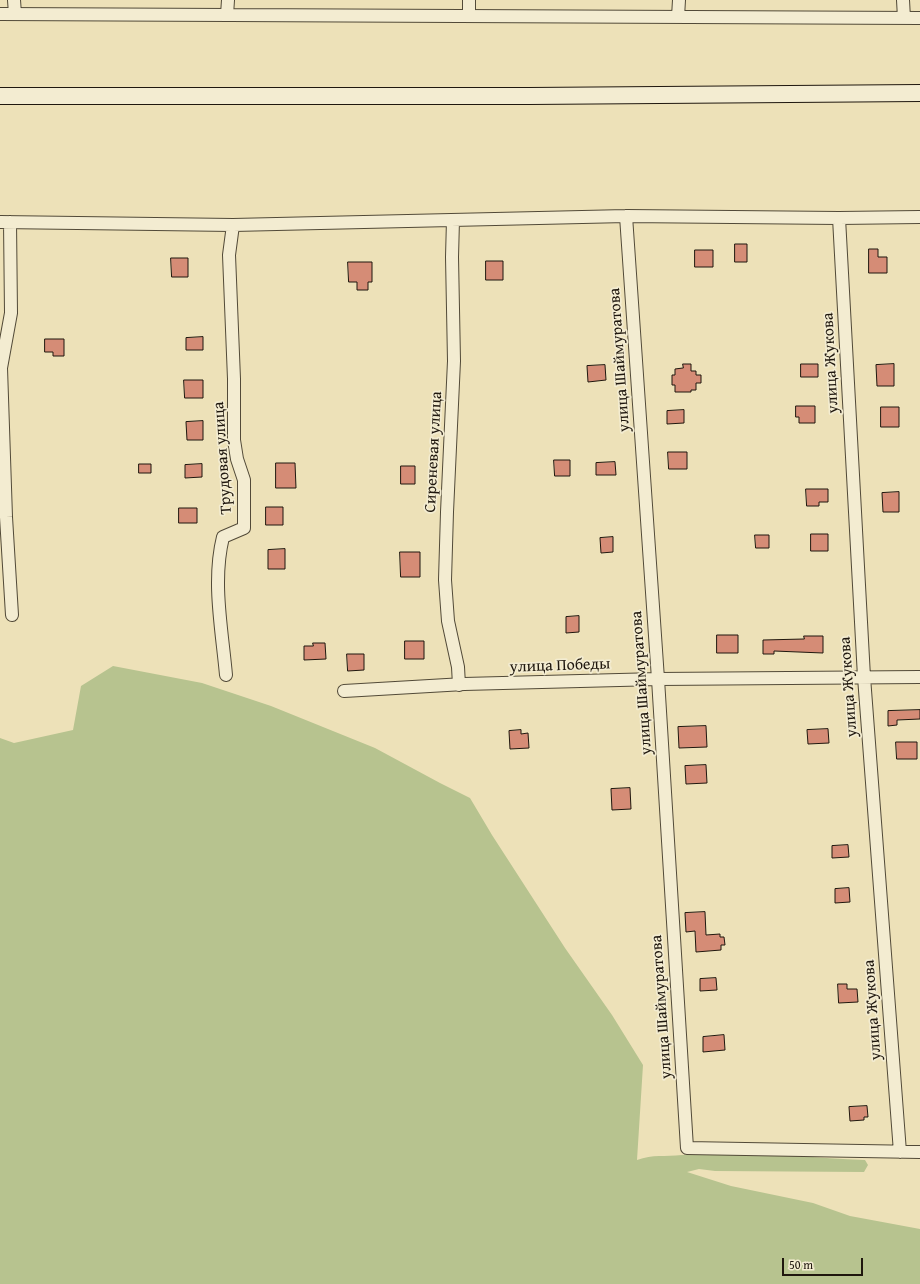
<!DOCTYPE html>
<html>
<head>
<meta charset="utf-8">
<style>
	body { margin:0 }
	#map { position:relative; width:920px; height:1284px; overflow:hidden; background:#ede1b8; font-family:"Gentium Book Plus",serif }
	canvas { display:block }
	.scale { position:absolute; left:782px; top:1258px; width:81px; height:18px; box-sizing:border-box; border:2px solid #1f170e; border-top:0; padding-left:5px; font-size:12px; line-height:14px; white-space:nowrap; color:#1f170e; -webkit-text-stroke:3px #f3ecd1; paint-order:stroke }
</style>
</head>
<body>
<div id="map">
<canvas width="920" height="1284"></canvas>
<div class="scale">50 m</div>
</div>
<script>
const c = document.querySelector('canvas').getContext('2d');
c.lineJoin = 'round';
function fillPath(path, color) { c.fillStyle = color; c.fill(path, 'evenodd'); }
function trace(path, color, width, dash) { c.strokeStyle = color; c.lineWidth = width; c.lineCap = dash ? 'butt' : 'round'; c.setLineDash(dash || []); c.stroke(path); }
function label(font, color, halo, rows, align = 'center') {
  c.font = font + ' "Gentium Book Plus",serif'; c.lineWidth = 3.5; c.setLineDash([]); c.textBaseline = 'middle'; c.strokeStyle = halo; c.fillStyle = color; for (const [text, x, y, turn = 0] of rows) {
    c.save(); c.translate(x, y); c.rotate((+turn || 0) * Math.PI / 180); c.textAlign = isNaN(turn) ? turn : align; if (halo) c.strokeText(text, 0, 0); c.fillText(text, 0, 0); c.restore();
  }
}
fillPath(new Path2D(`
	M 113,666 L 202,683 L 271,706 L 375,748 L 440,783 L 470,798 L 492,835 L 565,948 L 612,1015 L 643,1065 L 637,1160 C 653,1154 665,1157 682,1155 C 742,1151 804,1157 865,1160 L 868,1165 L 864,1172 L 715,1171 L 699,1169 L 687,1172 L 731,1186 L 813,1203 L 850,1216 L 920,1229 L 920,1284 L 0,1284 L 0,738 L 14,743 L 73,730 L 81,686 Z`), '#b7c38f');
const building = new Path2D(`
	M 735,244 L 747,244 L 747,262 L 735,262 Z
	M 869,249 L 878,249 L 878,257 L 887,257 L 887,273 L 869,273 Z
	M 695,250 L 713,250 L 713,267 L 695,267 Z
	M 171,258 L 188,258 L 188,277 L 172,277 Z
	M 486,261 L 503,261 L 503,280 L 486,280 Z
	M 348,262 L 372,262 L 372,282 L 368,282 L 368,290 L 357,290 L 357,282 L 349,282 Z
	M 203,337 L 203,350 L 186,350 L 186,338 Z
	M 45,339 L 64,339 L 64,356 L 53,356 L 53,352 L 45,352 Z
	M 683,364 L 691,364 L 691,371 L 696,371 L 696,375 L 701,375 L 701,383 L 696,383 L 696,390 L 691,390 L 691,392 L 675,392 L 675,385 L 672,385 L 672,375 L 675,375 L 675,369 L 683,368 Z
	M 801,364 L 818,364 L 818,377 L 801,377 Z
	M 894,364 L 894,386 L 877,386 L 876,365 Z
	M 605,365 L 606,380 L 588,382 L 587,366 Z
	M 184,380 L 203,380 L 203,398 L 185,398 Z
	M 796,406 L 815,406 L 815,423 L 799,423 L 799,417 L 796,417 Z
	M 881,407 L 899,407 L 899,427 L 881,427 Z
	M 684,410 L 684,423 L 667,424 L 667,411 Z
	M 203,421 L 203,440 L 187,440 L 186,422 Z
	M 668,452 L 687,452 L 687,469 L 669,469 Z
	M 554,460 L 570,460 L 570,476 L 555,476 Z
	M 615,462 L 616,475 L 596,475 L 596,463 Z
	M 276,463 L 295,463 L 296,488 L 276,488 Z
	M 139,464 L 151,464 L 151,473 L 139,473 Z
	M 202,464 L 202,477 L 185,478 L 185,465 Z
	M 401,466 L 415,466 L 415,484 L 401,484 Z
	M 806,489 L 828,489 L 828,502 L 819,502 L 819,506 L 807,506 Z
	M 899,492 L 899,512 L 883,512 L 882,493 Z
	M 266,507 L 283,507 L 283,525 L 266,525 Z
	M 179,508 L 197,508 L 197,523 L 179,523 Z
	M 811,534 L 828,534 L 828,551 L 811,551 Z
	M 755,535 L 769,535 L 769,548 L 756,548 Z
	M 613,537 L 613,552 L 601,553 L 600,538 Z
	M 285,549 L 285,569 L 268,569 L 268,550 Z
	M 400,552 L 420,552 L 420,577 L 401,577 Z
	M 579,616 L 579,632 L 566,633 L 566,617 Z
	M 717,635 L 738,635 L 738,653 L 717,653 Z
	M 804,636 L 823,636 L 823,653 L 774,651 L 774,654 L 763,654 L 763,640 L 804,639 Z
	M 405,641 L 424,641 L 424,659 L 405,659 Z
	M 313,643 L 325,643 L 326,659 L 304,660 L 304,646 L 313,646 Z
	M 347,654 L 364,654 L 364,670 L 348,671 Z
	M 920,710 L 920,719 L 897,720 L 897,725 L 888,726 L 888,711 Z
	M 706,726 L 707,747 L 679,748 L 678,727 Z
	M 828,729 L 829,743 L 808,744 L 807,730 Z
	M 521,730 L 521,734 L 528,733 L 529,748 L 510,749 L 509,731 Z
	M 896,742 L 917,742 L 917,759 L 897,759 Z
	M 706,765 L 707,783 L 686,784 L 685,766 Z
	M 630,788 L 631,809 L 612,810 L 611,789 Z
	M 848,845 L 849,857 L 832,858 L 832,846 Z
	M 849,888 L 850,902 L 835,903 L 835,889 Z
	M 705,912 L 706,935 L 720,934 L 720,937 L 724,937 L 725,945 L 721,945 L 721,950 L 696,952 L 695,931 L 686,932 L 685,913 Z
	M 716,978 L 717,990 L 700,991 L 700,979 Z
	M 838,984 L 847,984 L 847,989 L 857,989 L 858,1002 L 839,1003 Z
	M 724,1035 L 725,1050 L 703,1052 L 703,1037 Z
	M 867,1106 L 868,1117 L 864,1117 L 864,1120 L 850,1121 L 849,1107 Z`);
fillPath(building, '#d58c76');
trace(building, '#1f170e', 1);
const minor = new Path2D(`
	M 14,0 L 15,14
	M 903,0 L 904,18
	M 0,14 L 920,18
	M 227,15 L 228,0
	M 469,16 L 469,0
	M 678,17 L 679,0
	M 626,216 L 658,679 L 687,1148 L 920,1152
	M 839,218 L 864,677 L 900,1152
	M 453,220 L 452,257 L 454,361 L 447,512 L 445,580 L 448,621 L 458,667 L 459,685
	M 0,222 L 233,225 L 626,216 L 839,218 L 920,217
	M 10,222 L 11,313 L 1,368 L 6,517 L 12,615
	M 226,675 C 222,630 212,581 223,537 L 244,528 L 244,480 L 237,459 L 234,440 L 234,379 L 229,255 L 233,225
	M 344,691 L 464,684 L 658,679 L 920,677`);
const secondary = new Path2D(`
	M 0,96 L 529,96 L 920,93`);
trace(minor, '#524a38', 14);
trace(secondary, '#1f170e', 18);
trace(minor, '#f3ecd1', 12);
trace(secondary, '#f3ecd1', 16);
label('16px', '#1f170e', '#f3ecd1', [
	["улица Шаймуратова",620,360,-94],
	["улица Жукова",831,363,-93],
	["Сиреневая улица",434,452,-87],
	["Трудовая улица",223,458,-94],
	["улица Победы",560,666,-2],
	["улица Шаймуратова",642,683,-94],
	["улица Жукова",849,687,-94],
	["улица Шаймуратова",662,1007,-94],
	["улица Жукова",873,1010,-94]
]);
</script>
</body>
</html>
